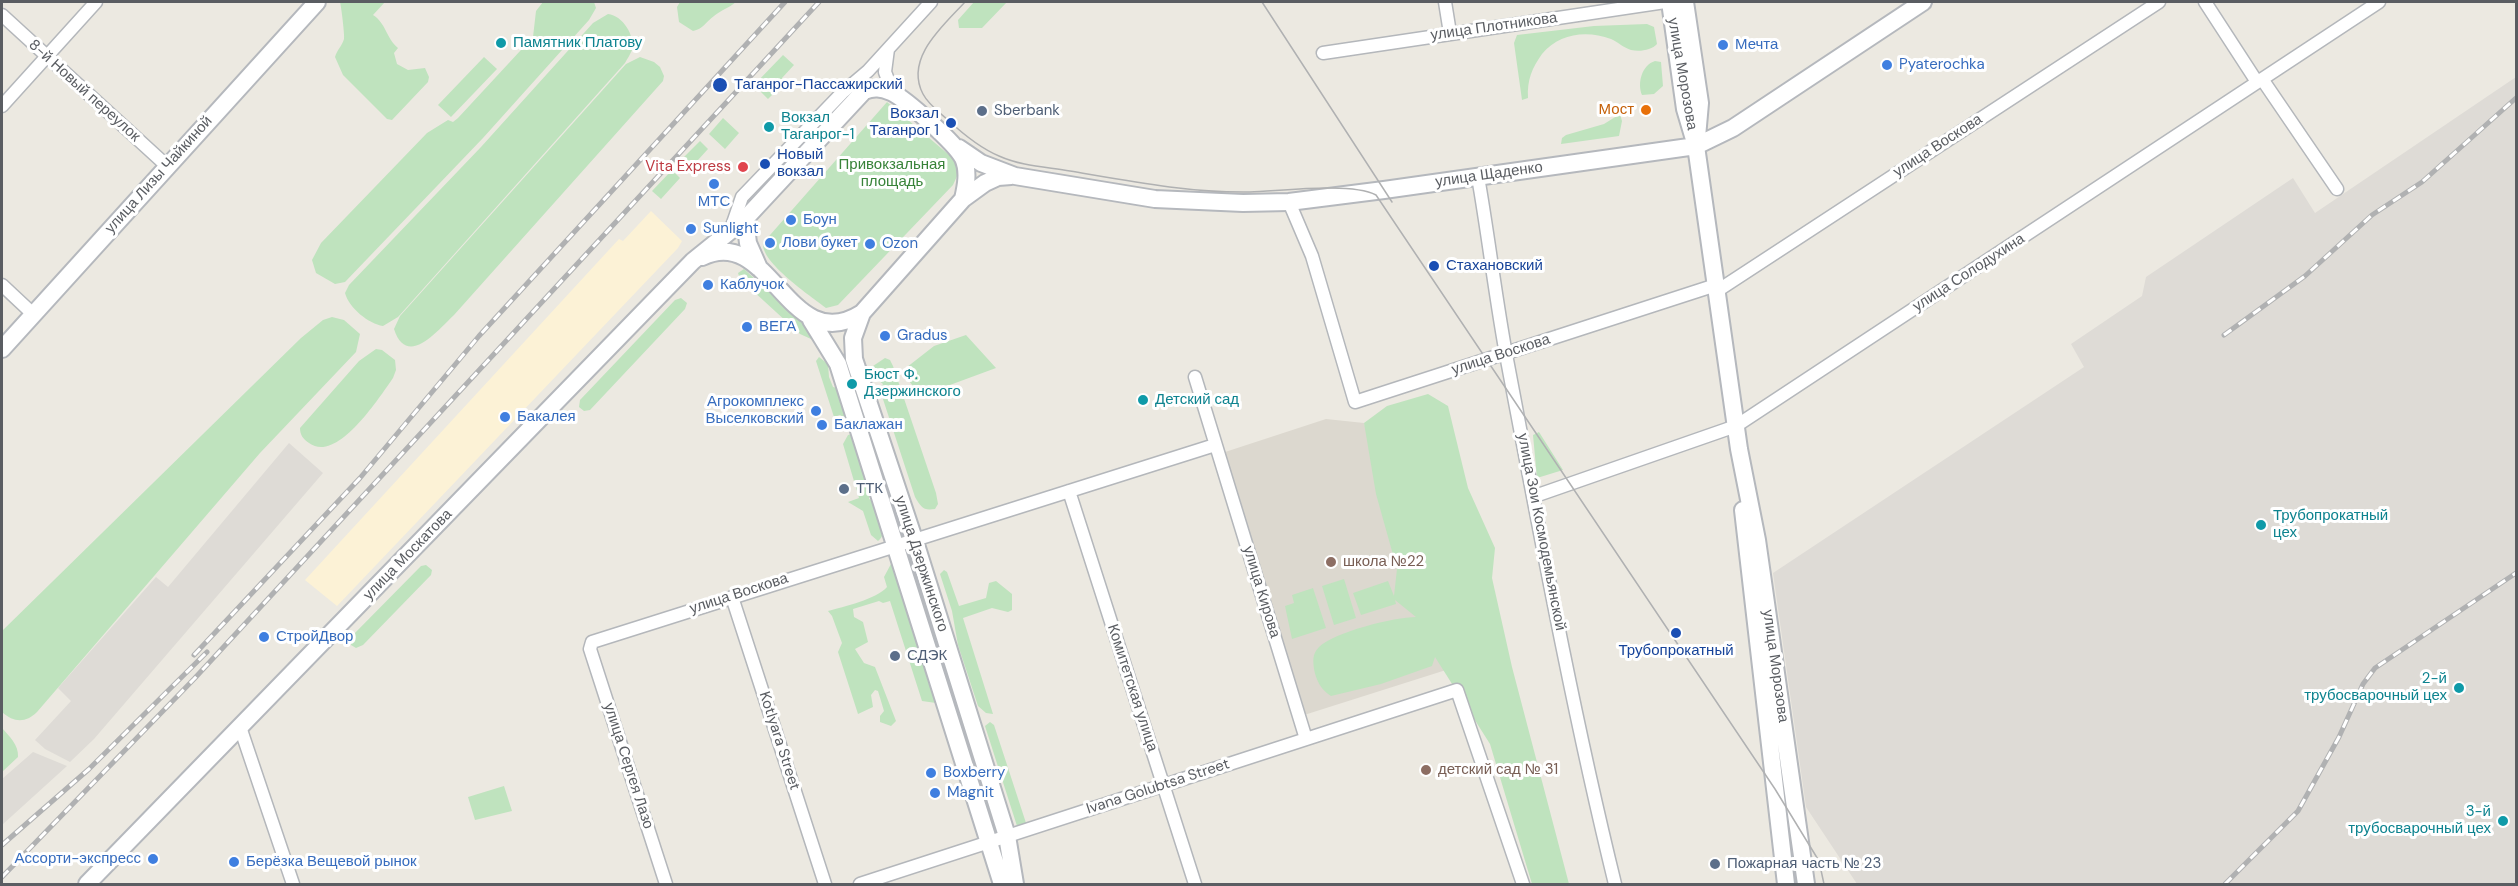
<!DOCTYPE html>
<html>
<head>
<meta charset="utf-8">
<style>
	body { margin:0 }
	#map { position:relative; width:2518px; height:886px; overflow:hidden; background:#ece9e1; font-family:"DM Sans",sans-serif }
	canvas { display:block }
	.frame { position:absolute; inset:0; border:3px solid #5a5d62; pointer-events:none }
</style>
</head>
<body>
<div id="map">
<canvas width="2518" height="886"></canvas>
<div class="frame"></div>
</div>
<script>
const c = document.querySelector('canvas').getContext('2d');
c.lineJoin = 'round';
function fillPath(path, color) { c.fillStyle = color; c.fill(path, 'evenodd'); }
function trace(path, color, width, dash) { c.strokeStyle = color; c.lineWidth = width; c.lineCap = dash ? 'butt' : 'round'; c.setLineDash(dash || []); c.stroke(path); }
function label(font, color, halo, rows, align = 'center') {
  c.font = font + ' "DM Sans",sans-serif'; c.lineWidth = 6; c.setLineDash([]); c.textBaseline = 'middle'; c.strokeStyle = halo; c.fillStyle = color; for (const [text, x, y, turn = 0] of rows) {
    c.save(); c.translate(x, y); c.rotate((+turn || 0) * Math.PI / 180); c.textAlign = isNaN(turn) ? turn : align; if (halo) c.strokeText(text, 0, 0); c.fillText(text, 0, 0); c.restore();
  }
}
fillPath(new Path2D(`
	M 651,211 L 682,241 L 678,248 L 337,606 L 305,580 L 619,239 L 623,241 Z`), '#fcf2d6');
fillPath(new Path2D(`
	M 2516,77 L 2516,884 L 1857,884 L 1806,807 L 1773,573 L 2084,367 L 2071,344 L 2142,296 L 2146,277 L 2293,178 L 2315,213 Z
	M 289,443 L 323,473 L 94,739 L 70,762 L 45,749 L 35,740 L 71,701 L 58,688 L 156,577 L 168,587 Z
	M 33,752 L 67,766 L 2,825 L 2,779 Z`), '#dedbd6');
fillPath(new Path2D(`
	M 1326,419 L 1364,423 L 1446,670 L 1301,716 L 1219,454 Z`), '#dcd8cf');
fillPath(new Path2D(`
	M 340,2 L 385,2 L 373,15 C 386,23 386,38 398,48 L 394,53 L 397,64 L 408,70 L 425,68 L 429,77 L 428,82 L 392,120 L 387,119 L 343,75 L 335,57 C 337,50 342,46 344,39 C 345,36 341,5 340,2 Z
	M 543,2 L 594,2 L 596,8 L 589,20 L 483,138 L 345,282 L 335,284 L 316,273 L 312,260 L 321,243 L 427,133 L 448,120 L 453,122 L 458,118 L 533,37 L 536,11 Z
	M 680,2 L 736,2 C 729,8 721,10 714,16 C 706,22 703,29 693,31 L 679,22 L 677,7 Z
	M 974,2 L 1007,2 L 982,28 L 959,28 L 958,20 Z
	M 608,14 C 623,16 635,35 632,50 C 630,55 627,59 625,63 L 398,317 L 383,326 C 369,324 349,308 345,293 L 349,285 L 481,147 L 593,23 Z
	M 1647,24 L 1654,27 L 1657,44 C 1652,50 1640,52 1631,50 C 1624,48 1618,42 1611,39 C 1587,30 1559,33 1542,54 C 1532,68 1527,80 1528,98 L 1522,100 L 1514,43 L 1517,35 L 1594,26 Z
	M 783,55 L 794,65 L 782,78 L 785,82 L 768,99 L 754,85 Z
	M 484,57 L 497,69 L 451,117 L 438,105 Z
	M 640,57 L 654,62 L 660,67 L 664,76 L 663,81 L 454,315 C 438,330 407,369 394,329 L 400,316 L 626,64 Z
	M 1655,61 L 1661,62 L 1663,86 L 1654,94 L 1642,95 C 1637,83 1642,65 1655,61 Z
	M 887,102 L 955,160 L 958,174 L 953,185 L 838,305 L 826,308 C 811,296 761,263 763,243 Z
	M 1620,114 L 1622,121 L 1619,136 L 1561,144 L 1562,138 L 1566,135 L 1604,124 Z
	M 723,118 L 739,133 L 725,149 L 709,134 Z
	M 700,141 L 708,149 L 688,171 L 679,162 Z
	M 672,170 L 680,178 L 661,199 L 652,191 Z
	M 744,269 L 806,325 L 813,337 L 811,339 L 800,334 L 740,279 L 738,273 Z
	M 681,298 L 687,303 L 685,309 L 590,410 L 584,411 L 579,407 L 580,400 L 675,300 Z
	M 332,317 L 344,320 L 360,334 L 356,352 L 260,453 L 37,712 C 26,723 14,723 2,712 L 2,631 L 301,338 L 323,320 Z
	M 966,335 L 996,368 L 920,396 L 902,371 L 934,346 Z
	M 376,349 L 382,350 L 395,360 L 396,370 L 393,378 C 379,398 337,464 309,443 C 303,439 300,435 300,428 L 359,361 Z
	M 819,357 L 828,364 L 829,377 L 833,387 L 842,389 L 847,419 L 840,415 L 834,417 L 816,361 Z
	M 885,358 L 890,360 L 893,366 L 936,493 L 938,504 L 935,509 C 923,511 921,507 915,497 L 880,390 L 883,384 L 874,377 L 878,373 L 873,366 Z
	M 856,386 L 899,519 L 897,523 L 893,521 L 850,388 Z
	M 1428,394 L 1448,406 L 1468,488 L 1495,548 L 1492,578 L 1512,667 L 1569,884 L 1532,884 L 1490,744 L 1435,657 L 1432,666 L 1381,684 L 1331,696 C 1321,690 1316,680 1314,669 C 1313,661 1312,654 1319,647 C 1334,632 1395,617 1416,617 L 1395,600 L 1396,604 L 1361,615 L 1353,593 L 1388,581 L 1394,596 L 1397,569 L 1376,494 L 1364,423 L 1387,406 Z
	M 1539,432 L 1563,470 L 1537,478 L 1533,435 Z
	M 852,434 L 871,485 L 869,499 L 875,502 C 879,515 890,532 878,541 L 871,535 L 863,511 L 848,502 L 859,498 L 843,444 L 848,435 Z
	M 908,556 L 912,557 L 997,824 L 995,829 L 990,827 L 904,560 Z
	M 892,562 L 937,699 L 936,703 L 922,701 L 890,601 L 883,603 L 879,601 L 853,609 L 854,617 L 863,622 L 868,642 L 855,649 L 864,663 L 875,667 L 896,721 L 891,726 L 880,722 L 880,716 L 884,711 L 878,691 L 875,690 L 871,695 L 873,707 L 858,714 L 838,652 L 842,643 L 832,616 L 828,611 C 843,607 877,599 887,587 L 884,577 Z
	M 426,565 L 432,570 L 431,575 L 363,645 L 356,648 L 351,645 L 352,636 L 421,566 Z
	M 944,570 L 947,572 L 959,606 L 986,598 L 989,583 L 996,581 L 1012,594 L 1012,610 L 1008,612 L 992,608 L 963,618 L 993,714 L 986,713 L 978,706 L 958,645 L 952,611 L 940,574 Z
	M 1344,579 L 1356,618 L 1334,625 L 1322,586 Z
	M 1313,588 L 1326,628 L 1292,639 L 1285,606 L 1294,603 L 1292,595 Z
	M 990,722 L 994,725 L 1026,823 L 1024,826 L 1017,826 L 985,726 Z
	M 2,728 C 9,736 19,745 18,757 L 2,772 Z
	M 504,786 L 512,811 L 475,820 L 468,797 Z`), '#bfe3be');
const street = new Path2D(`
	M 1445,2 L 1450,33
	M 2205,2 L 2257,82
	M 2,15 L 167,166
	M 888,49 L 885,72 L 893,93
	M 1323,53 L 1665,2
	M 2262,79 L 2337,189
	M 2,106 L 96,2
	M 1478,177 C 1489,239 1496,303 1508,365 C 1541,539 1573,713 1615,884
	M 1289,202 L 1312,256 L 1355,402 L 1716,285
	M 731,229 L 742,197 L 842,93 L 868,71 L 931,2
	M 2,285 L 33,314
	M 1717,291 L 2159,2
	M 1195,377 L 1306,739
	M 1069,491 L 1195,884
	M 1535,496 L 1736,426 L 2379,2
	M 732,597 L 825,884
	M 240,727 L 293,884
	M 666,884 L 590,649 L 592,642 L 1215,445
	M 860,884 L 1457,690 L 1523,884`);
const secondary = new Path2D(`
	M 1670,2 L 1685,109 L 1696,146 L 1739,449 L 1757,540 L 1806,884
	M 1685,2 L 1700,103 L 1697,137
	M 959,148 L 981,163 L 1015,176 L 1155,199 L 1243,203 L 1289,202 L 1384,190 L 1696,146 L 1733,128 L 1923,2
	M 745,219 L 748,243 L 759,268
	M 702,257 C 771,223 788,360 862,313 L 963,199 L 985,183 L 998,177 L 1011,176
	M 862,313 L 853,338 L 854,359 L 918,551 L 1007,836 L 1015,884
	M 811,320 L 838,364 L 1002,884
	M 2,349 L 317,2
	M 1743,510 L 1786,884
	M 87,884 L 693,261 L 745,219 L 864,91 C 874,87 881,88 891,92 C 906,99 955,143 963,158 C 969,171 966,186 963,199`);
trace(street, '#b4b7bb', 15);
trace(secondary, '#b5b8bd', 20);
trace(street, '#fff', 12);
trace(secondary, '#fff', 16);
trace(new Path2D(`
	M 965,2 C 944,25 904,58 923,94 C 928,104 939,112 948,120 C 963,134 980,148 999,156 C 1021,166 1047,167 1070,171 C 1129,181 1191,193 1250,192 C 1281,191 1351,182 1376,195 L 1775,789 L 1819,861 L 1824,884
	M 1262,2 L 1392,202`), '#b0b1b2', 1.5);
const rail = new Path2D(`
	M 2224,335 L 2305,276 L 2372,215 L 2422,182 L 2516,98
	M 194,655 L 360,478 L 479,336 L 785,2
	M 2,845 L 89,769 L 207,652
	M 2,877 L 194,679 L 819,2
	M 2225,884 L 2298,811 L 2339,737 L 2363,684 L 2375,668 L 2516,573`);
trace(rail, '#b0b1b2', 5);
trace(rail, '#fff', 3, [9]);
for (const [x, y, r, color] of [
	[501,43,6,"#0f9aa8"],
	[1723,45,6,"#3f7fe0"],
	[1887,65,6,"#3f7fe0"],
	[720,85,8,"#1a4fb4"],
	[1646,110,6,"#e8710a"],
	[982,111,6,"#5c6f8a"],
	[951,123,6,"#1a4fb4"],
	[769,127,6,"#0f9aa8"],
	[765,164,6,"#1a4fb4"],
	[743,167,6,"#e0444e"],
	[714,184,6,"#3f7fe0"],
	[791,220,6,"#3f7fe0"],
	[691,229,6,"#3f7fe0"],
	[770,243,6,"#3f7fe0"],
	[870,244,6,"#3f7fe0"],
	[1434,266,6,"#1a4fb4"],
	[708,285,6,"#3f7fe0"],
	[747,327,6,"#3f7fe0"],
	[885,336,6,"#3f7fe0"],
	[852,384,6,"#0f9aa8"],
	[1143,400,6,"#0f9aa8"],
	[816,411,6,"#3f7fe0"],
	[505,417,6,"#3f7fe0"],
	[822,425,6,"#3f7fe0"],
	[844,489,6,"#5c6f8a"],
	[2261,525,6,"#0f9aa8"],
	[1331,562,6,"#8d6e63"],
	[1676,633,6,"#1a4fb4"],
	[264,637,6,"#3f7fe0"],
	[895,656,6,"#5c6f8a"],
	[2459,688,6,"#0f9aa8"],
	[1426,770,6,"#8d6e63"],
	[931,773,6,"#3f7fe0"],
	[935,793,6,"#3f7fe0"],
	[2503,821,6,"#0f9aa8"],
	[153,859,6,"#3f7fe0"],
	[234,862,6,"#3f7fe0"],
	[1715,864,6,"#5c6f8a"]
]) { const dot = new Path2D(); dot.arc(x, y, r, 0, 2 * Math.PI); c.fillStyle = color; c.fill(dot); trace(dot, '#fff', 2); }
label('15px', '#5a5d62', '#fff', [
	["улица Плотникова",1494,27,-8],
	["улица Морозова",1682,74,80],
	["8-й Новый переулок",84,91,42],
	["улица Воскова",1938,146,-33],
	["улица Лизы Чайкиной",159,175,-48],
	["улица Щаденко",1489,175,-8],
	["улица Солодухина",1969,273,-33],
	["улица Воскова",1501,355,-18],
	["улица Зои Космодемьянской",1541,532,79],
	["улица Москатова",408,555,-46],
	["улица Дзержинского",921,564,72],
	["улица Кирова",1261,592,73],
	["улица Воскова",739,594,-18],
	["улица Морозова",1775,666,82],
	["Комитетская улица",1132,688,72],
	["Kotlyara Street",779,741,72],
	["улица Сергея Лазо",628,766,72],
	["Ivana Golubtsa Street",1158,787,-18]
]);
label('15px', '#0d838f', '#fff', [
	["Памятник Платову",513,43],
	["Вокзал",781,118],
	["Таганрог-1",781,135],
	["Бюст Ф.",864,375],
	["Дзержинского",864,392],
	["Детский сад",1155,400],
	["Трубопрокатный",2273,516],
	["цех",2273,533],
	["2-й",2447,679,"right"],
	["трубосварочный цех",2447,696,"right"],
	["3-й",2491,812,"right"],
	["трубосварочный цех",2491,829,"right"]
], 'left');
label('15px', '#366cbe', '#fff', [
	["Мечта",1735,45],
	["Pyaterochka",1899,65],
	["МТС",714,202,"center"],
	["Боун",803,220],
	["Sunlight",703,229],
	["Лови букет",782,243],
	["Ozon",882,244],
	["Каблучок",720,285],
	["ВЕГА",759,327],
	["Gradus",897,336],
	["Агрокомплекс",804,402,"right"],
	["Выселковский",804,419,"right"],
	["Бакалея",517,417],
	["Баклажан",834,425],
	["СтройДвор",276,637],
	["Boxberry",943,773],
	["Magnit",947,793],
	["Ассорти-экспресс",141,859,"right"],
	["Берёзка Вещевой рынок",246,862]
], 'left');
label('15px', '#164399', '#fff', [
	["Таганрог-Пассажирский",734,85],
	["Вокзал",939,114,"right"],
	["Таганрог 1",939,131,"right"],
	["Новый",777,155],
	["вокзал",777,172],
	["Стахановский",1446,266],
	["Трубопрокатный",1676,651,"center"]
], 'left');
label('15px', '#c56008', '#fff', [
	["Мост",1634,110]
], 'right');
label('15px', '#4e5e75', '#fff', [
	["Sberbank",994,111],
	["ТТК",856,489],
	["СДЭК",907,656],
	["Пожарная часть № 23",1727,864]
], 'left');
label('15px', '#388339', '#fff', [
	["Привокзальная",892,165],
	["площадь",892,182]
]);
label('15px', '#be3a42', '#fff', [
	["Vita Express",731,167]
], 'right');
label('15px', '#785e54', '#fff', [
	["школа №22",1343,562],
	["детский сад № 31",1438,770]
], 'left');
</script>
</body>
</html>
